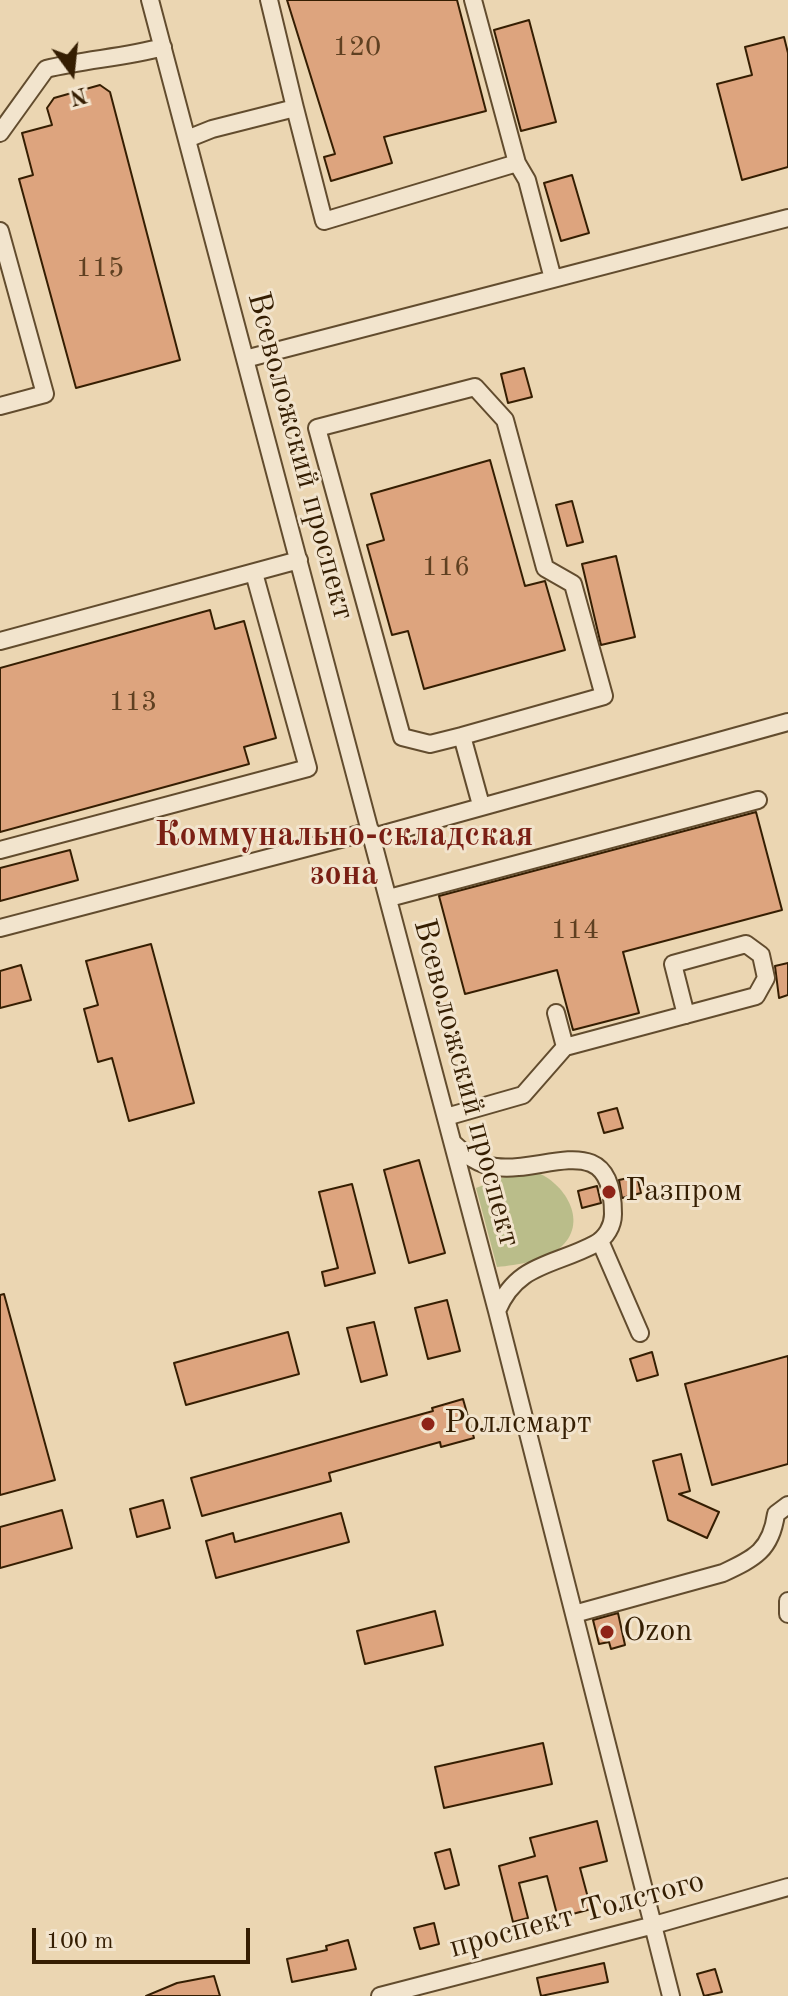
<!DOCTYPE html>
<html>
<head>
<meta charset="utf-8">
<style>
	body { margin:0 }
	#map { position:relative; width:788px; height:1996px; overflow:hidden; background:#ebd6b2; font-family:"Old Standard TT",serif }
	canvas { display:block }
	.north { position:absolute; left:32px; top:32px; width:80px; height:80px; -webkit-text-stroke:6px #f2e4cd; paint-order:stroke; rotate:165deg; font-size:22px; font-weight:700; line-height:32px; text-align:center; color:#351e02 }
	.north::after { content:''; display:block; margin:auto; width:28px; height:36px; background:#351e02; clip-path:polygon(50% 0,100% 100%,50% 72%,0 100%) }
	.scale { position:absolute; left:32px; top:1928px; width:218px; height:36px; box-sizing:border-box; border:4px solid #351e02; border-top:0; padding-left:10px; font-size:24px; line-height:28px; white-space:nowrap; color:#351e02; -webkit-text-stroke:6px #f2e4cd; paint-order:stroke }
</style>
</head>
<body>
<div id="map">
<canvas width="788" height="1996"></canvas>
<div class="north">N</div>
<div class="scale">100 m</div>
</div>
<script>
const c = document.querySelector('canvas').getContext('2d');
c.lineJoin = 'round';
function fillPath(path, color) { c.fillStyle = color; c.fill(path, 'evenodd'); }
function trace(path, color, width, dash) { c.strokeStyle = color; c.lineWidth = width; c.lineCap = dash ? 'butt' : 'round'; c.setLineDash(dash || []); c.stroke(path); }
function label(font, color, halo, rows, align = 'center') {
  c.font = font + ' "Old Standard TT",serif'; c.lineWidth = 6; c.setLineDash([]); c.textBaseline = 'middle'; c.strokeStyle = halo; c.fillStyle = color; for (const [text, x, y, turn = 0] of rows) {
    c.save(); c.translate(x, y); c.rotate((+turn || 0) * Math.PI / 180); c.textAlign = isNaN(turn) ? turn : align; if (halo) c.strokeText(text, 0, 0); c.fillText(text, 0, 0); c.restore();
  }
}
fillPath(new Path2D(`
	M 536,1172 C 563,1182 589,1220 562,1246 C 546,1261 517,1265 497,1267 L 476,1188 L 512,1174 Z`), '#babd8a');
const building = new Path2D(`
	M 287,0 L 457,0 L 486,111 L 384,137 L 392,163 L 331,181 L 324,157 L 335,154 Z
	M 529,20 L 556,122 L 521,131 L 494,30 Z
	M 784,37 L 788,53 L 788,167 L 742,180 L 717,84 L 752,75 L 745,47 Z
	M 100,85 L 110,92 L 180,360 L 76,388 L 19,179 L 33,175 L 22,133 L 52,125 L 47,108 L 54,98 Z
	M 572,175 L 589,233 L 561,241 L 544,183 Z
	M 524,368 L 532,397 L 508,403 L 501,374 Z
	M 490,460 L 525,586 L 545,581 L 565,650 L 424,689 L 408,631 L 392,635 L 367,545 L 384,540 L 371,494 Z
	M 572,501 L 583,542 L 567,546 L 556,505 Z
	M 616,556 L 635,637 L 601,645 L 582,564 Z
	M 210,610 L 215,629 L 244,621 L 276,738 L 244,747 L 249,764 L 0,832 L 0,668 Z
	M 756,812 L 782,910 L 623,952 L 639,1013 L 573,1030 L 557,970 L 465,994 L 439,896 Z
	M 70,850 L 78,880 L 0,901 L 0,868 Z
	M 151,944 L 194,1103 L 129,1121 L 112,1058 L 98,1062 L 84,1009 L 98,1005 L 86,961 Z
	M 788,963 L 788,995 L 779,998 L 775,966 Z
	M 21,965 L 31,1000 L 0,1008 L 0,971 Z
	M 617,1108 L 623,1128 L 604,1133 L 598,1113 Z
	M 419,1160 L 445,1253 L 409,1263 L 384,1170 Z
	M 637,1176 L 641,1193 L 622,1198 L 619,1180 Z
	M 352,1184 L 375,1273 L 325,1286 L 322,1272 L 338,1268 L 319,1192 Z
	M 597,1186 L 601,1203 L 582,1208 L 578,1191 Z
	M 4,1294 L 55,1480 L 0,1495 L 0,1295 Z
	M 447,1300 L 460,1351 L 428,1359 L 415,1308 Z
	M 374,1322 L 387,1375 L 361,1382 L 347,1328 Z
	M 288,1332 L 299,1374 L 186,1405 L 174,1363 Z
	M 652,1352 L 658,1375 L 637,1381 L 630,1359 Z
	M 788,1356 L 788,1464 L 712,1485 L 685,1384 Z
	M 463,1399 L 474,1438 L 441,1447 L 440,1442 L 329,1473 L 331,1481 L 202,1516 L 191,1478 L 433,1411 L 432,1408 Z
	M 681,1454 L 690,1491 L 679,1494 L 719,1512 L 707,1538 L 668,1520 L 653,1461 Z
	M 163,1500 L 170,1528 L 137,1537 L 130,1509 Z
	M 62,1510 L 72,1548 L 0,1568 L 0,1527 Z
	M 341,1513 L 349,1542 L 216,1578 L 206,1541 L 233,1533 L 235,1542 Z
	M 435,1611 L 443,1645 L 365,1664 L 357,1631 Z
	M 618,1613 L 625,1645 L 611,1649 L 609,1642 L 599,1644 L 593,1620 Z
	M 543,1743 L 552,1784 L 444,1808 L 435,1767 Z
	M 597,1821 L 607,1861 L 580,1868 L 591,1909 L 558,1918 L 547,1876 L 519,1883 L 528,1918 L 513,1922 L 499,1866 L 535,1856 L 530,1838 Z
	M 450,1849 L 459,1885 L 445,1889 L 435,1853 Z
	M 434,1923 L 439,1944 L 420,1949 L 414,1928 Z
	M 348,1940 L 356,1969 L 292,1982 L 287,1959 L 327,1950 L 326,1946 Z
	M 604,1963 L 608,1982 L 541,1996 L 537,1978 Z
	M 715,1969 L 722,1992 L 704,1996 L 697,1974 Z
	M 214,1976 L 220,1996 L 146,1996 L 177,1983 Z`);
fillPath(building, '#dda47e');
trace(building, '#351e02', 2);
const minor = new Path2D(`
	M 150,0 L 497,1311 L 671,1996
	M 269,0 L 295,108
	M 0,133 L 46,69 C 86,59 123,58 163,47
	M 187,139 L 212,129 L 295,108 L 324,221 L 517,163 L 473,0
	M 517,163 L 527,180 L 553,279
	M 0,231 L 45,394 L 0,406
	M 245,359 L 788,218
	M 0,641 L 299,560
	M 462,736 L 430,744 L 402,737 L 317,428 L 475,387 L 505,420 L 545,568 L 573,584 L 604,696 L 462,736 L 481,805
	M 373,837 L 788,722
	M 0,850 L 308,768 L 254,573
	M 389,898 L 758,800
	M 0,928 L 371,831
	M 556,1013 L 565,1047
	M 446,1117 L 523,1095 L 565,1047 L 756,996 L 766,978 L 761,955 L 746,944 L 673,964 L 686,1015
	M 453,1143 C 466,1155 478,1165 496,1167 C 544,1174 613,1126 613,1214 C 613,1226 606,1238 595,1244 C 554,1266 517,1263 497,1311
	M 600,1241 L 640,1333
	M 788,1601 L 788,1614
	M 574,1614 L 723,1573 C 755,1558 771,1550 776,1514 L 788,1505
	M 380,1996 L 654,1925 L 788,1887`);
trace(minor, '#624c2e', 20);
trace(minor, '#f2e4cd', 16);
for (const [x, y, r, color] of [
	[609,1192,8,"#8f2418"],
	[428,1424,8,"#8f2418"],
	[607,1632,8,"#8f2418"]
]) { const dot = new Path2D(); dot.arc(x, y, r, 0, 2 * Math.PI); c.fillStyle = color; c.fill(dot); trace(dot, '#f2e4cd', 3); }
label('28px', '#5f4021', null, [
	["120",357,48],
	["115",100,269],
	["116",446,568],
	["113",133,703],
	["114",575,931]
]);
label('32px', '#351e02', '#f2e4cd', [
	["Всеволожский проспект",300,456,75],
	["Всеволожский проспект",466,1083,75],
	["проспект Толстого",577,1915,-15]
]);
label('32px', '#351e02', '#f2e4cd', [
	["Газпром",625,1192],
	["Роллсмарт",444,1424],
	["Ozon",623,1632]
], 'left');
label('bold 34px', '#7a1f14', '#f2e4cd', [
	["Коммунально-складская",344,836],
	["зона",344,875]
]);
</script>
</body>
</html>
